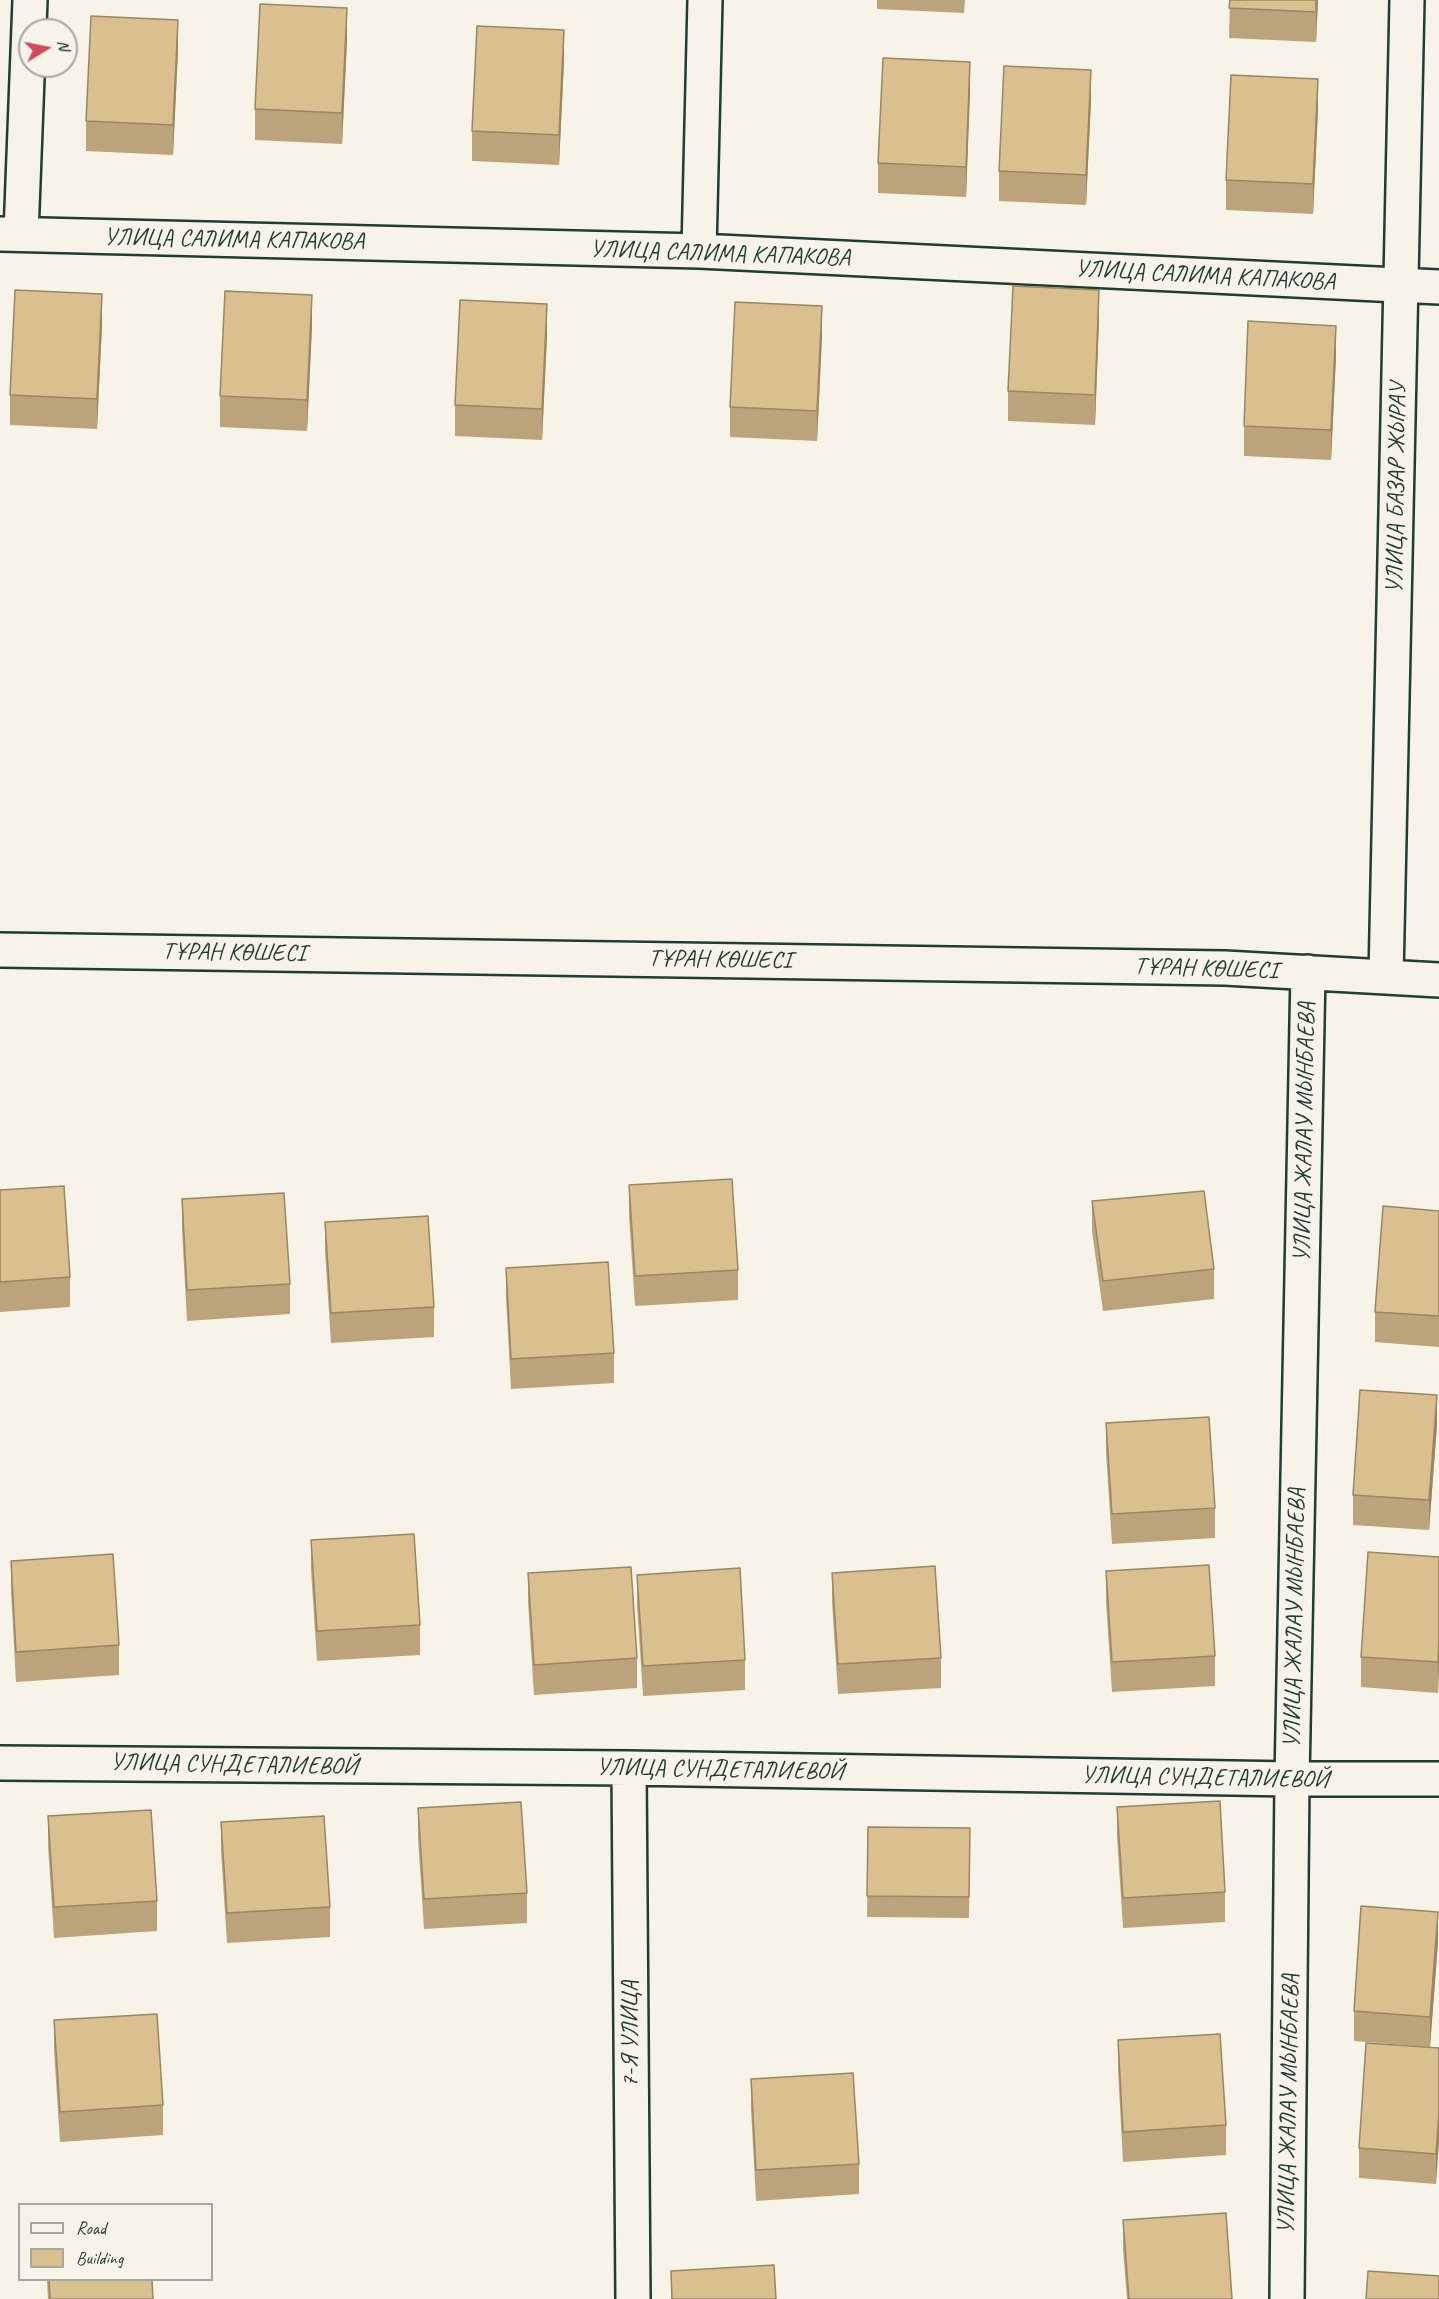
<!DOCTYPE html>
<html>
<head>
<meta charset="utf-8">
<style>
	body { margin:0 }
	#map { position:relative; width:1439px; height:2299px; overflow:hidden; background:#f7f3e8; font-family:Caveat,sans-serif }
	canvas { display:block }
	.legend { position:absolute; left:18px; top:2203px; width:195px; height:78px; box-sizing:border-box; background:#f7f3e8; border:2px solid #a1aaa0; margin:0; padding:8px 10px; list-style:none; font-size:18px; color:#1f3d34 }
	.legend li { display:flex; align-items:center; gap:12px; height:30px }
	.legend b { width:30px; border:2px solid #a1aaa0 }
	.north { position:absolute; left:18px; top:18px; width:60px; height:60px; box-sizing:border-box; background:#f7f3e8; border:2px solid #a1aaa0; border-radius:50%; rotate:80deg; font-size:16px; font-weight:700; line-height:24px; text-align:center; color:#1f3d34 }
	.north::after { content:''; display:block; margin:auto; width:21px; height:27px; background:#d1495b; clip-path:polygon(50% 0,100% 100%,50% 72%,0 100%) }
</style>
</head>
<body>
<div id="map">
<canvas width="1439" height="2299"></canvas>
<ul class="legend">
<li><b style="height:8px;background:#f7f3e8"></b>Road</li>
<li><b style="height:16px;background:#dabf8f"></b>Building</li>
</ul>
<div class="north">N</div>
</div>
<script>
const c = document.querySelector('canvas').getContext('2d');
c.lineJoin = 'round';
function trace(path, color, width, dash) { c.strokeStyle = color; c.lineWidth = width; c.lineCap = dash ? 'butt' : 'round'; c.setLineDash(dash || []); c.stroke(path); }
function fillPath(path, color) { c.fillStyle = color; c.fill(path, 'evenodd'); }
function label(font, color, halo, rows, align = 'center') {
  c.font = font + ' Caveat,sans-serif'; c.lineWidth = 5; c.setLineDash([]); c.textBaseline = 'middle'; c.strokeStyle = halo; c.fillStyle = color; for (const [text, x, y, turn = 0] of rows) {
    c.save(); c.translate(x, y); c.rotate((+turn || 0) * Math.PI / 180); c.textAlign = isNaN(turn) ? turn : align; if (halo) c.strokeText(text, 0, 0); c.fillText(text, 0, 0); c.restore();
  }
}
const minor = new Path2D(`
	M 0,234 L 699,251 L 1439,287
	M 21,234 L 30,0
	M 699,251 L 705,0
	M 0,950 L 1225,968 L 1439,980
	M 1386,977 L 1407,0
	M 0,1763 L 629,1768 L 1292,1779 L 1439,1779
	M 629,1768 L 633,2299
	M 1287,2299 L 1292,1779 L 1308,972`);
trace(minor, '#1f3d34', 38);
trace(minor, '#f7f3e8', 33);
fillPath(new Path2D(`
	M 877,0 L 965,0 L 964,13 L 877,9 Z
	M 1230,0 L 1318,0 L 1316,42 L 1229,38 Z
	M 347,39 L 342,144 L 255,140 L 255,109 Z
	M 178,50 L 173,155 L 86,151 L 86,121 Z
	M 564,61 L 559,165 L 472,161 L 472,131 Z
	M 970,92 L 966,197 L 878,193 L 878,163 Z
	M 1091,100 L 1086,205 L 999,201 L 999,171 Z
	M 1318,109 L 1313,214 L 1226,210 L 1226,180 Z
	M 1099,320 L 1095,425 L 1008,421 L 1008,391 Z
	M 102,324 L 97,429 L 10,425 L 10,395 Z
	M 312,326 L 307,431 L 220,427 L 220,396 Z
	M 547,335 L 542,440 L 455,436 L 455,405 Z
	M 822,336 L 817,441 L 730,437 L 730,407 Z
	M 1336,356 L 1331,460 L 1244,456 L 1244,426 Z
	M 629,1185 L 738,1270 L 738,1300 L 635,1306 L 629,1216 Z
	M 0,1190 L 70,1277 L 70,1307 L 0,1312 Z
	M 182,1199 L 290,1284 L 290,1314 L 187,1321 L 182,1230 Z
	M 1092,1201 L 1214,1269 L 1214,1299 L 1103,1311 L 1092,1231 Z
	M 1439,1211 L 1439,1347 L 1375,1342 L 1375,1312 Z
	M 325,1222 L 434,1307 L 434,1337 L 331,1343 L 325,1252 Z
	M 506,1268 L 614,1353 L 614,1383 L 511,1389 L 506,1298 Z
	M 1106,1423 L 1215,1508 L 1215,1538 L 1112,1544 L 1106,1453 Z
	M 1437,1425 L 1429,1530 L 1353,1525 L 1353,1495 Z
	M 311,1540 L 420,1625 L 420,1655 L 317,1661 L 311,1570 Z
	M 1439,1557 L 1438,1693 L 1361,1687 L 1361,1657 Z
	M 11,1561 L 119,1645 L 119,1675 L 16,1682 L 11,1591 Z
	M 1106,1571 L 1215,1656 L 1215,1686 L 1112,1692 L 1106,1602 Z
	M 528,1573 L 637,1658 L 637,1688 L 534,1695 L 528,1603 Z
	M 832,1573 L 941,1658 L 941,1688 L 838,1694 L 832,1603 Z
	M 637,1575 L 745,1660 L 745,1690 L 643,1696 L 637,1605 Z
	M 1117,1807 L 1225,1892 L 1225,1922 L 1123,1928 L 1117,1837 Z
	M 418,1808 L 527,1893 L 527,1923 L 424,1929 L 418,1838 Z
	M 48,1816 L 157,1901 L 157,1931 L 54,1938 L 48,1846 Z
	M 221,1822 L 330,1907 L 330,1937 L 227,1943 L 221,1852 Z
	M 868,1827 L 970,1828 L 969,1918 L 867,1917 Z
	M 1438,1942 L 1430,2047 L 1354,2041 L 1354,2011 Z
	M 54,2020 L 163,2105 L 163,2135 L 60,2142 L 54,2050 Z
	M 1118,2040 L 1226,2125 L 1226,2155 L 1123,2162 L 1118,2070 Z
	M 1439,2048 L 1436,2184 L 1359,2178 L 1359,2148 Z
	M 751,2079 L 859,2164 L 859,2194 L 756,2201 L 751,2109 Z
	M 1123,2220 L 1232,2299 L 1127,2299 L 1123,2250 Z
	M 671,2271 L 776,2299 L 671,2299 Z
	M 47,2280 L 152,2280 L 153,2299 L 48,2299 Z`), '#bba47b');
fillPath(new Path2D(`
	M 1316,0 L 1318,0 L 1316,42 Z
	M 347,8 L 347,39 L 342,144 L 342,113 Z
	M 178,20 L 178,50 L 173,155 L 173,125 Z
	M 564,30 L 564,61 L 559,165 L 559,135 Z
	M 970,62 L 970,92 L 966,197 L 966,167 Z
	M 1091,70 L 1091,100 L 1086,205 L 1086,175 Z
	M 1318,79 L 1318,109 L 1313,214 L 1313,184 Z
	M 1099,290 L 1099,320 L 1095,425 L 1095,395 Z
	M 102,294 L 102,324 L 97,429 L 97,399 Z
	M 312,295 L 312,326 L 307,431 L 307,400 Z
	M 547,304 L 547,335 L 542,440 L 542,409 Z
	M 822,306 L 822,336 L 817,441 L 817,411 Z
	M 1336,326 L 1336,356 L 1331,460 L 1331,430 Z
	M 1437,1395 L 1437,1425 L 1429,1530 L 1429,1500 Z
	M 1439,1640 L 1439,1670 L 1438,1693 L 1438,1662 Z
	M 1438,1912 L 1438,1942 L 1430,2047 L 1430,2017 Z
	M 1439,2112 L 1439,2142 L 1436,2184 L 1436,2154 Z`), '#998664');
const building = new Path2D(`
	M 1230,0 L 1316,0 L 1316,12 L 1229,8 Z
	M 260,4 L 347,8 L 342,113 L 255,109 Z
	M 91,16 L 178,20 L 173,125 L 86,121 Z
	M 477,26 L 564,30 L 559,135 L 472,131 Z
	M 883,58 L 970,62 L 966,167 L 878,163 Z
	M 1004,66 L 1091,70 L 1086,175 L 999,171 Z
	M 1231,75 L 1318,79 L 1313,184 L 1226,180 Z
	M 1013,286 L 1099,290 L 1095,395 L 1008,391 Z
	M 15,290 L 102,294 L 97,399 L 10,395 Z
	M 225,291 L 312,295 L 307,400 L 220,396 Z
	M 460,300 L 547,304 L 542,409 L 455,405 Z
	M 735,302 L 822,306 L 817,411 L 730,407 Z
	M 1248,321 L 1336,326 L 1331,430 L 1244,426 Z
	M 732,1179 L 738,1270 L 635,1276 L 629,1185 Z
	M 64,1186 L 70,1277 L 0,1282 L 0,1190 Z
	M 1204,1191 L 1214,1269 L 1103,1281 L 1092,1201 Z
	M 284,1193 L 290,1284 L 187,1290 L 182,1199 Z
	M 1383,1206 L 1439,1211 L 1439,1316 L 1375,1312 Z
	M 428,1216 L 434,1307 L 331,1313 L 325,1222 Z
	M 608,1262 L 614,1353 L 511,1359 L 506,1268 Z
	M 1360,1390 L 1437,1395 L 1429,1500 L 1353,1495 Z
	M 1209,1417 L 1215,1508 L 1112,1514 L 1106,1423 Z
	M 414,1534 L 420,1625 L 317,1631 L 311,1540 Z
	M 1368,1552 L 1439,1557 L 1439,1640 L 1438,1662 L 1361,1657 Z
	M 113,1554 L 119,1645 L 16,1652 L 11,1561 Z
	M 1209,1565 L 1215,1656 L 1112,1662 L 1106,1571 Z
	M 935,1566 L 941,1658 L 838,1664 L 832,1573 Z
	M 631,1567 L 637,1658 L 534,1665 L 528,1573 Z
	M 740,1568 L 745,1660 L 643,1666 L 637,1575 Z
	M 1220,1801 L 1225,1892 L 1123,1898 L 1117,1807 Z
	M 521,1802 L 527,1893 L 424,1899 L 418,1808 Z
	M 151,1810 L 157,1901 L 54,1907 L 48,1816 Z
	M 324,1816 L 330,1907 L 227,1913 L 221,1822 Z
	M 868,1827 L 970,1828 L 969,1897 L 867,1896 Z
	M 1361,1906 L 1438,1912 L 1430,2017 L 1354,2011 Z
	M 157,2014 L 163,2105 L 60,2112 L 54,2020 Z
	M 1220,2034 L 1226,2125 L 1123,2132 L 1118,2040 Z
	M 1366,2043 L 1439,2048 L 1439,2112 L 1436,2154 L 1359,2148 Z
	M 853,2073 L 859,2164 L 756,2170 L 751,2079 Z
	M 1226,2213 L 1232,2299 L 1129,2299 L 1123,2220 Z
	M 774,2265 L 776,2299 L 672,2299 L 671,2271 Z
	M 1368,2271 L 1439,2276 L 1439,2299 L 1366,2299 Z
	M 49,2280 L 152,2280 L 153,2299 L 50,2299 Z`);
fillPath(building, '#dabf8f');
trace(building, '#998664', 1.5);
label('24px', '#1f3d34', '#f7f3e8', [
	["УЛИЦА САЛИМА КАПАКОВА",234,240,1],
	["УЛИЦА САЛИМА КАПАКОВА",720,254,2],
	["УЛИЦА САЛИМА КАПАКОВА",1205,276,3],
	["УЛИЦА БАЗАР ЖЫРАУ",1397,488,-89],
	["ТҰРАН КӨШЕСІ",234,953,1],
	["ТҰРАН КӨШЕСІ",720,960,1],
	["ТҰРАН КӨШЕСІ",1206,969,2],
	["УЛИЦА ЖАЛАУ МЫНБАЕВА",1305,1132,-89],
	["УЛИЦА ЖАЛАУ МЫНБАЕВА",1295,1618,-89],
	["УЛИЦА СУНДЕТАЛИЕВОЙ",234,1765,1],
	["УЛИЦА СУНДЕТАЛИЕВОЙ",720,1770,1],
	["УЛИЦА СУНДЕТАЛИЕВОЙ",1205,1778,1],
	["7-Я УЛИЦА",631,2034,-90],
	["УЛИЦА ЖАЛАУ МЫНБАЕВА",1289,2104,-89]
]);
</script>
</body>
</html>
